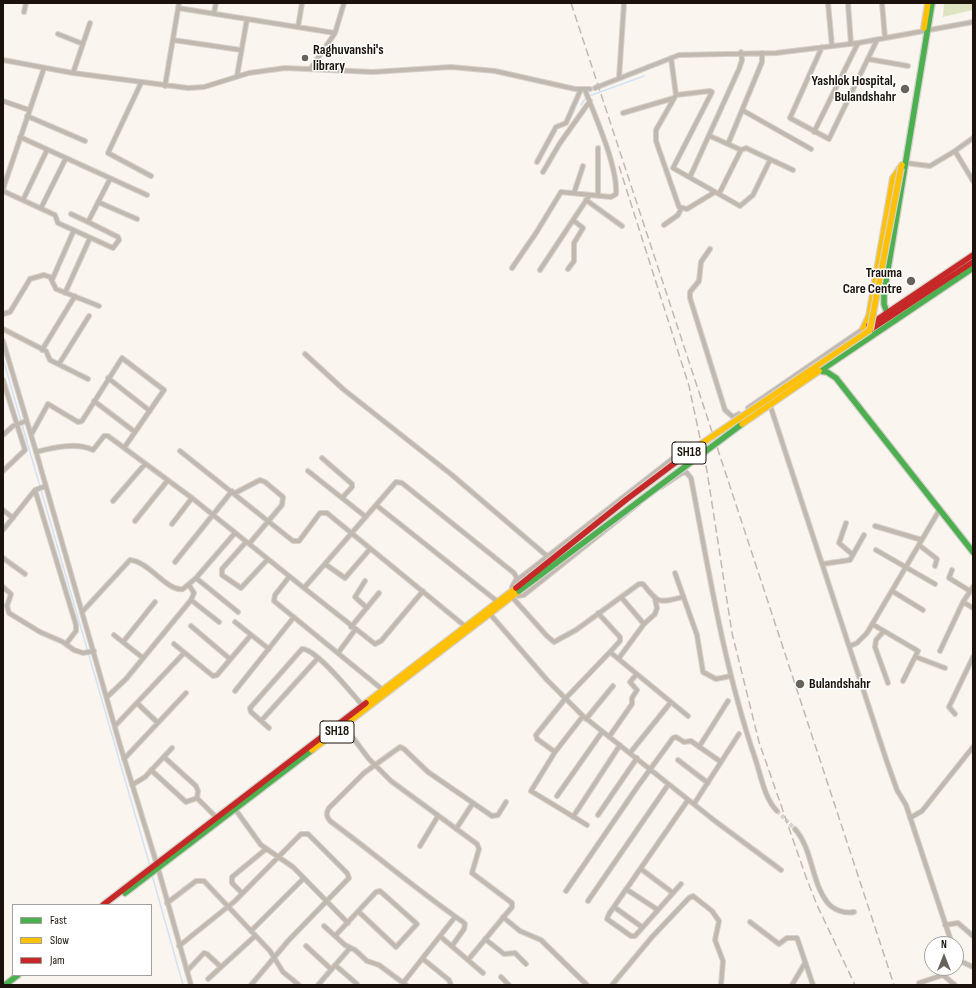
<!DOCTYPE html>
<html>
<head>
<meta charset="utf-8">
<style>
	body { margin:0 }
	#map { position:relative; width:976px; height:988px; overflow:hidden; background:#fbf5f0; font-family:"Sofia Sans Condensed",sans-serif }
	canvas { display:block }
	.frame { position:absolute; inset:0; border:4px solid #1b130b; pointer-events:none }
	.legend { position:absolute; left:12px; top:904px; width:140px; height:72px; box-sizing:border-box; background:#fff; border:1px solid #a4a19d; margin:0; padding:5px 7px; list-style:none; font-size:12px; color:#1b130b }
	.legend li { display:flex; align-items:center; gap:8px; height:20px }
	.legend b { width:20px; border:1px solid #a4a19d }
	.north { position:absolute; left:924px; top:936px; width:40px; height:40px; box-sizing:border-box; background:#fff; border:1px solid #a4a19d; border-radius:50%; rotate:0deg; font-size:11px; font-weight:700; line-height:16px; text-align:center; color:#1b130b }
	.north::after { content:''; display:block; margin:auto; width:14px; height:18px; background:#69625b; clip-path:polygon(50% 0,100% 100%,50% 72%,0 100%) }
</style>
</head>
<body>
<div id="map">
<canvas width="976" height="988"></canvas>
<div class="frame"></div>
<ul class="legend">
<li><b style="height:5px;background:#4caf50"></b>Fast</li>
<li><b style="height:5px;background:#ffc107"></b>Slow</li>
<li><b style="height:5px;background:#c62828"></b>Jam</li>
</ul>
<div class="north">N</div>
</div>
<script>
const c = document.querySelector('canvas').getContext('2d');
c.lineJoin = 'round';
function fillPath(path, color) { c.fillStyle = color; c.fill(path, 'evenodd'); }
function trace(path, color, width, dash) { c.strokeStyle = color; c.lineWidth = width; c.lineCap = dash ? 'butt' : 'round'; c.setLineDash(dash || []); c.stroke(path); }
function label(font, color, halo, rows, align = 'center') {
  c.font = font + ' "Sofia Sans Condensed",sans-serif'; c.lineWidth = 3; c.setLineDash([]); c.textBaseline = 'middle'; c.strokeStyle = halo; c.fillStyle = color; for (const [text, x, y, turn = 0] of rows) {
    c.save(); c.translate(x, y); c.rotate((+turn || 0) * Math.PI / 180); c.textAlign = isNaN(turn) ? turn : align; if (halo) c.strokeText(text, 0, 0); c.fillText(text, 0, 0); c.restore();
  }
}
fillPath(new Path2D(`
	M 944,3 L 973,3 L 973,10 L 943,17 Z`), '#dee4c2');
trace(new Path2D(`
	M 589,96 L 644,76
	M 581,105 L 585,99
	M 3,359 L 150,866
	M 152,875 L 183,985`), '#d1e2f3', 1.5);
trace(new Path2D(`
	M 777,811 L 795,829`), '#d9d3ce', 4, [4, 2]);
const street = new Path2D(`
	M 828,3 L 832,46
	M 848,3 L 851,44
	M 882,3 L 885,38
	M 178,8 L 335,33
	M 24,12 L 26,3
	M 214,13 L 216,3
	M 298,27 L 302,3
	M 58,34 L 83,44
	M 173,40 L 241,50
	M 822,47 L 790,118 L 829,139 L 877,40
	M 671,58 L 676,95 L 656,130 L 656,141 L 679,207 L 687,209 L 715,192
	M 868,59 L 908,66
	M 3,60 L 73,73 L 188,88 L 204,87 L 249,73 L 285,68 L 373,72 L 451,67 L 495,71 L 575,89 L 590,89
	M 311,68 L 335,33 L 344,3
	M 73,73 L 90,23
	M 237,76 L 247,19
	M 619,78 L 624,3
	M 141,83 L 108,153 L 151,176
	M 165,86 L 179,3
	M 600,86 L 679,55 L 776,53 L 858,43 L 973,22
	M 595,88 L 597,87
	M 676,95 L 710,91 L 712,92 L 673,168 L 740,206 L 753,195 L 770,160
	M 3,101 L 29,110
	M 742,110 L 811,149
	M 623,113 L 674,98
	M 27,116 L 85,141
	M 814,132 L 858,43
	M 710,136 L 741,150 L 746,148 L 793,170
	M 20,137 L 147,195
	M 728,144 L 762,62 L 762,53
	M 598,148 L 598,196
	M 955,151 L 973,138
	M 537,162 L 556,127 L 566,123 L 581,89
	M 906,163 L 930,166 L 955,151 L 973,181
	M 543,172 L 560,143 L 590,101
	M 690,177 L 739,69 L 742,60 L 741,52
	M 3,189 L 44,68
	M 3,191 L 55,215 L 58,223 L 113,248 L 119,240 L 118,237 L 88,222 L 110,179
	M 574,193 L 583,166
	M 719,194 L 741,150
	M 23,200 L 47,150
	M 586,200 L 622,226
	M 98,202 L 137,219
	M 41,208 L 66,158
	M 71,214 L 88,222
	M 664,225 L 678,215 L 681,209
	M 710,249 L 701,262 L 699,281 L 690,292 L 690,298 L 725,410 L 733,417 L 739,414
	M 512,268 L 536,233 L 561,192 L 611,197 L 616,194 C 618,167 595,116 585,90
	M 568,269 L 574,261 L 574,243 L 583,228 L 573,220
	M 540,270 L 589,196
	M 52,280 L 74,230
	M 65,293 L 90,238
	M 3,314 L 10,312 L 30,279 L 44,275 L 50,277 L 56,289 L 99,306
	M 3,329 L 46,351 L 50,360 L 88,379
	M 3,341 L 37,455 L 120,745 L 158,868 L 191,985
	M 42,350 L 75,296
	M 305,354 L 343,389 L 452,475 L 547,556
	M 59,364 L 89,316
	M 108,378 L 150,411
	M 3,380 L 25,450 L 3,471
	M 94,401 L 135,432
	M 770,405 L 886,759 L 897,790 L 906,805 L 952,944
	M 748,408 L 863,329
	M 3,435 L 13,426 L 26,421
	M 31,435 L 48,404 L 78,422 L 82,421 L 122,358 L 164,390 L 124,448
	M 180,451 L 293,541 L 299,541 L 320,513 L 327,513 L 466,627
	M 36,452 C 54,447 77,442 93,450 L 104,436 L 108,436 L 192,498 L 304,588
	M 322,458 L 352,484 L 352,487 L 342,498
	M 308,471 L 366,517
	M 661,487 L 682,473 L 686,472 L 691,478 C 709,572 724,667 755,758 C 761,775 764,798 777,811
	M 35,490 L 76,625 L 76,631 L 66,644
	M 235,493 L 260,480 L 265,482 L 283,497 L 282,505 L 249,544
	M 113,501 L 145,464
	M 376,505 L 498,602
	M 3,510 L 13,518
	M 135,521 L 168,480
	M 846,523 L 839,543 L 853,555
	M 172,524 L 192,498
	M 875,526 L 922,540
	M 3,530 L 35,490 L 46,486
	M 246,542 L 222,569 L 222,575 L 241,588 L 268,559
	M 919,545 L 937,559 L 935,566
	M 876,550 L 935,584
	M 3,558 L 25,574
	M 175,562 L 232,491
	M 325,564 L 345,578 L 370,549
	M 823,564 L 850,560 L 864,535
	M 952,570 L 949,578 L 970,591
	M 675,573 L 697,635 L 703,672 L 716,679 L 731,676
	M 289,577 L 275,595 L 274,601 L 383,690
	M 196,578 L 238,612
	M 365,581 L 355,597 L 367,608
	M 516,581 L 686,448
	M 3,587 L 11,594 L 7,606 L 9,613 L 40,632 L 63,642 L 74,650 L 83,653 L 94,651
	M 423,591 L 381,641 L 375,644 L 304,588 L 396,482 L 402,483 L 514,573 L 517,578 L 512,587 L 518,596 L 524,595 L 638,504
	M 892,591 L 923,610
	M 512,597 L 547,636 L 554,642 L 576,630 L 639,584 L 643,584 C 659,604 658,603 683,597
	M 621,597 L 644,624
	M 191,600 L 219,622
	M 963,602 L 973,608
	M 82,612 L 130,560 C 150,562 167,592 183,589 L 196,578 L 235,533
	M 598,613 L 620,637 L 620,641 L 610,652
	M 490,614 L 547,680 L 583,716 L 715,821 L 781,870
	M 235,622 L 269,649
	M 872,624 L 918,651 L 903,681
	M 191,626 L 230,659
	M 351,627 L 379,593
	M 884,631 L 876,640 L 875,647 L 888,683
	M 114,635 L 143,658
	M 123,642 L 155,602
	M 174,644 L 213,676 L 217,675 L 251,635
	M 850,646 L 857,643 L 867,633 L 940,509
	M 940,651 L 963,602 L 973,587
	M 338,653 L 355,630
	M 916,657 L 945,668
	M 619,658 L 644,624 L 655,614 L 657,608 L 655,599
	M 235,691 L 294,617
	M 107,697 L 126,679 L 191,600 L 194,593 L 189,585
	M 137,703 L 158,723
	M 955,714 L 949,707 L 973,657
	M 583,716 L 555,752 L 531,791 L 587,825
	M 586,719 L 613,686
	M 261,721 L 318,658
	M 115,726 L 184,653
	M 344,726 L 369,759 L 391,781 L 477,844 L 479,849 L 472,873 L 512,903 L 512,907 L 468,960
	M 269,728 L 251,712 L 250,708 L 302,649 C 316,648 353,695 363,706
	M 609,737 L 632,704 L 632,698 L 637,690 L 630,682 L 636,675
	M 699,747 L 728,701
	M 555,752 L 537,739 L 536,735 L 565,699 L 610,652 L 688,716
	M 630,753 L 671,702
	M 164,757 L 196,786 L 198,791 L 197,798
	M 124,759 L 186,693
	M 678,760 L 708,783
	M 151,770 L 186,802 L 197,798 L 217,818
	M 132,785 L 145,777 L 172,748
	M 557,796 L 602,732
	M 694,804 L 739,734
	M 235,809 L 261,845 L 293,867 L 348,923
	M 598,815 L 637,758
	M 573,817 L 620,745
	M 910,818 L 922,811 L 973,747
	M 456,829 L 473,803
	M 795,829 C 813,850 811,881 827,902 C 833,910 845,914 854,912
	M 420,846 L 438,816
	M 641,869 L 673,893
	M 681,884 L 635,936 L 631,936 L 607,919 L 609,914 L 688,800
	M 626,889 L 658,910
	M 566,891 L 638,786 L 673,738 L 676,737 L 684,742 L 691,741 L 721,762
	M 242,893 L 232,883 L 232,877 L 266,849
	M 588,901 L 668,785
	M 167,903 L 196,881 L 204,881 L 270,951 L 283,972 L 299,985
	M 614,907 L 642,927
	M 503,917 L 520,931 L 541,940 L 587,985
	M 750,922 L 779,944 L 787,938 L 797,938 L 813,985
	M 945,925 L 958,923 L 973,936
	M 324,926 L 345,945 L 355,950 L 367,961 L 379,965 L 406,985
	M 251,931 L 303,879
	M 335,936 L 376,892 L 380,891 L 417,924 L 396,947 L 359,912
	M 441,937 L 483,973
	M 485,939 L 504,954 L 515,953 L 526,964
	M 179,946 L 235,901 L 301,834 L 308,834 L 347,873 L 349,878 L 288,941 L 251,985
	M 306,946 L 331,969
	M 452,946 L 464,929 L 465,924 L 463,922 C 417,890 375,854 330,821 C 326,816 326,813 329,808 L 364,773 L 400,747 L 404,749 L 428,772 L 492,816 L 498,815 L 506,802
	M 423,959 L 449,980 L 451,985
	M 956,959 L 973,967
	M 335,965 L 357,984
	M 187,971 L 204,953 L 207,954 L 221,967
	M 943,975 L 955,985
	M 501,977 L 509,985
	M 208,979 L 255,936
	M 403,983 L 455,917
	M 318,985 L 350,948
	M 612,985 L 652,937 L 689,898 L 693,896 L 712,911 L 719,921 L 715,940 L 723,961 L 721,985
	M 792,985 L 805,963
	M 920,985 L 919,983 L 943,975 L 952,968`);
const fast = new Path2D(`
	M 887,313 L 884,304 L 884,293 L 932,3
	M 819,371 L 827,372 L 836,378 L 973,552
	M 820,371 L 973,268
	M 125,893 L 312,750
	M 5,985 L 18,975`);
const slow = new Path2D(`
	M 924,28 L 928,3
	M 863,329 L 869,316 L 893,178 L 902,165
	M 366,703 L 516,588
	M 312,750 L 519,591`);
const jam = new Path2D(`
	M 869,325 L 973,255
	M 870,330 L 973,262
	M 103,905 L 366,703`);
trace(street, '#d6d1cc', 6);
trace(fast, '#d6d1cc', 8);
trace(slow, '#d6d1cc', 8);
trace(jam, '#d6d1cc', 8);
trace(street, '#c1b9af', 4);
trace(fast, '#4caf50', 5.5);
trace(slow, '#ffc107', 5.5);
trace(jam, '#c62828', 5.5);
trace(new Path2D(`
	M 571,3 L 894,985
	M 619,166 L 689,386 L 707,471 L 732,633 L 759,742 L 806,877 L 817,905 L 855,985`), '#c0b9b2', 1.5, [8, 4]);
const fastBridge = new Path2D(`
	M 519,591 L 742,424`);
const slowBridge = new Path2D(`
	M 870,330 L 901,168
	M 742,424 L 819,371
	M 692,450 L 870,330`);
const jamBridge = new Path2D(`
	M 516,588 L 627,499 L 692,450`);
trace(fastBridge, '#d6d1cc', 8, []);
trace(slowBridge, '#d6d1cc', 8, []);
trace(jamBridge, '#d6d1cc', 8, []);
trace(fastBridge, '#4caf50', 5.5);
trace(slowBridge, '#ffc107', 5.5);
trace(jamBridge, '#c62828', 5.5);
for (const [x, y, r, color] of [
	[305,58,4,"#69625b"],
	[905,89,5,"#69625b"],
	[911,281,5,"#69625b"],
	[800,684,5,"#69625b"]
]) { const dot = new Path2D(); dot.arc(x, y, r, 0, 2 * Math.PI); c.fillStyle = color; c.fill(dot); trace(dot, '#fff', 1.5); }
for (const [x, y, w] of [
	[689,453,34],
	[337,732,34]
]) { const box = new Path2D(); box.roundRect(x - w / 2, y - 11, w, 22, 3); c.fillStyle = '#fff'; c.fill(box); trace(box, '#1b130b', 1); }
label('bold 13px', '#1b130b', null, [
	["SH18",689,453],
	["SH18",337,732]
]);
label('bold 14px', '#1b130b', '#fff', [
	["Raghuvanshi's",313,50],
	["library",313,66],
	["Yashlok Hospital,",896,81,"right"],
	["Bulandshahr",896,97,"right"],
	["Trauma",902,273,"right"],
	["Care Centre",902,289,"right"],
	["Bulandshahr",809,684]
], 'left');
</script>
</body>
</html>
